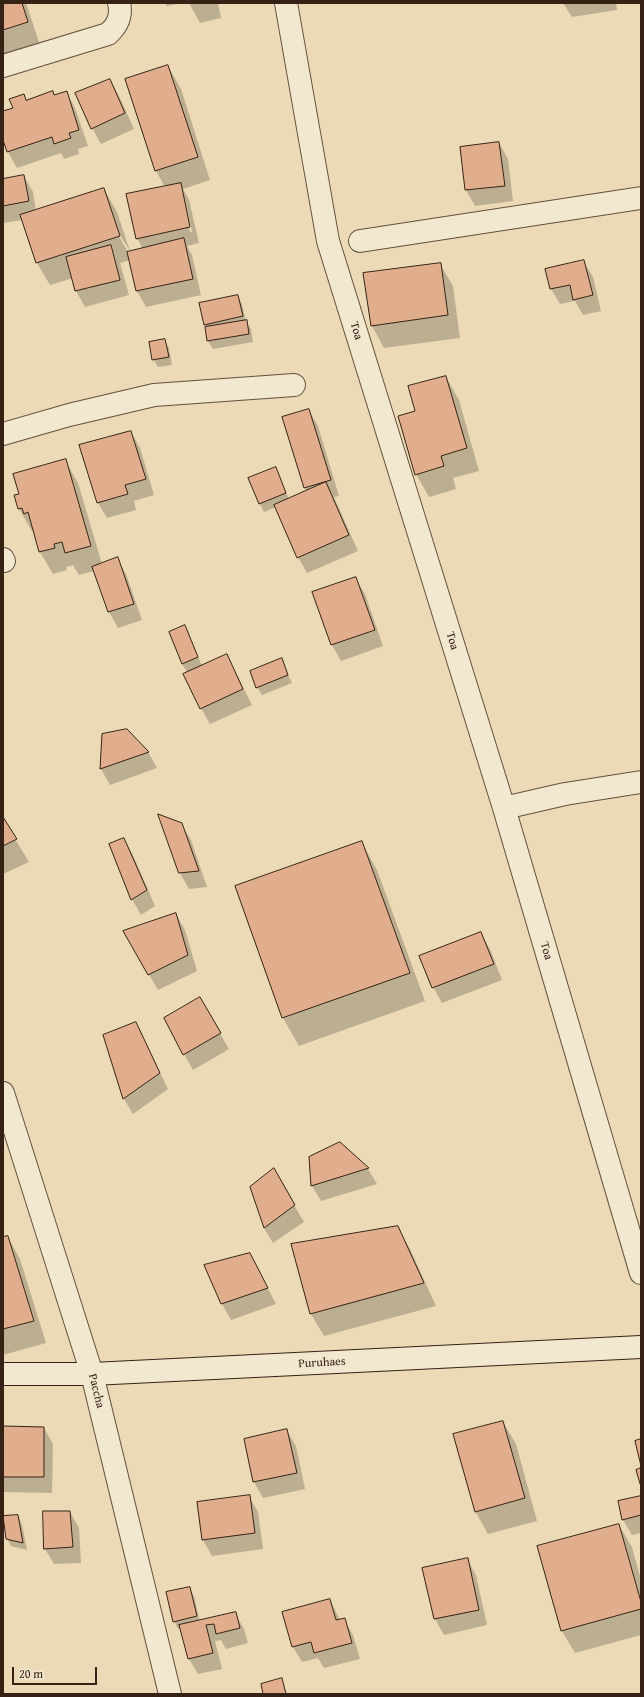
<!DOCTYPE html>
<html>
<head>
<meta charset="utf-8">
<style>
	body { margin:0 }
	#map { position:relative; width:644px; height:1697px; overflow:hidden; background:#ebdab5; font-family:"Gentium Book Plus",serif }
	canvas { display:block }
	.frame { position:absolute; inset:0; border:4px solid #362215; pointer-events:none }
	.scale { position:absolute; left:12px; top:1667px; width:85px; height:18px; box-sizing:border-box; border:2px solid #362215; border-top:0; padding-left:5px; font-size:12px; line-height:14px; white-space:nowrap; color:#362215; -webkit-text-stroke:3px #f2e7cf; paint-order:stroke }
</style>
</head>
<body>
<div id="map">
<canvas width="644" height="1697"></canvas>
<div class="frame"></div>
<div class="scale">20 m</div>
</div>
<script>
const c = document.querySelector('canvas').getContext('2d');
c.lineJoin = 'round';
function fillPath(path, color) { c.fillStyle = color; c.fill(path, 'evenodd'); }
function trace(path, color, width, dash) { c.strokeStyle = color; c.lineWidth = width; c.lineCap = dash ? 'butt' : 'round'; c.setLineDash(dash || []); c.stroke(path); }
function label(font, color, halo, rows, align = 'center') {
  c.font = font + ' "Gentium Book Plus",serif'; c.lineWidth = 3; c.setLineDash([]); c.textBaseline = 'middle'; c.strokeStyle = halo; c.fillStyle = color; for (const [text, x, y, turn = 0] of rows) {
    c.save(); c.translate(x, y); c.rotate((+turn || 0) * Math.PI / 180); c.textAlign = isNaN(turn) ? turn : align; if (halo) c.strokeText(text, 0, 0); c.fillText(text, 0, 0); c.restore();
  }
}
fillPath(new Path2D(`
	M 3,3 L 26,3 L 40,45 L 3,57 Z
	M 165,3 L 181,3 L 167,6 Z
	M 189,3 L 218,3 L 221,18 L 200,23 Z
	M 563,3 L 616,3 L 617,10 L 572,17 Z
	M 168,66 L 181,89 L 210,180 L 183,189 L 189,200 L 199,243 L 187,246 L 192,255 L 201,295 L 146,307 L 137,291 L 130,260 L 120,263 L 129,295 L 85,307 L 76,291 L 73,278 L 50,285 L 37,263 L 22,220 L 3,223 L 3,180 L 24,176 L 33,192 L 36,211 L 104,189 L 117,212 L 130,251 L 118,232 L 117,233 L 128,252 L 143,249 L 137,238 L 165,187 L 156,171 L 126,80 ZM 183,200 L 185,200 L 192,232 L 190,232 Z
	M 110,80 L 119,96 L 134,129 L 101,144 L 92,128 Z
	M 52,92 L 54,96 L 66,92 L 75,108 L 88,146 L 78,149 L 79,154 L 64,159 L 61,153 L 17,168 L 8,152 L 3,136 L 3,112 L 14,109 L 24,96 L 27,101 Z
	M 499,143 L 508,159 L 513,201 L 475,206 L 466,190 L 461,148 Z
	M 583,261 L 593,277 L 601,311 L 583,315 L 575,301 L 560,304 L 551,289 Z
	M 440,264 L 453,286 L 460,338 L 384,348 L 372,326 Z
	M 238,296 L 242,304 L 246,322 L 251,329 L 253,342 L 213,349 L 208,341 L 207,328 L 205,324 Z
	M 165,341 L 169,348 L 172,365 L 158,367 L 153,359 Z
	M 446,377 L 459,400 L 479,471 L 453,478 L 456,489 L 429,497 L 416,474 L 416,411 Z
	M 309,410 L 318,426 L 339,496 L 334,497 L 358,551 L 307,573 L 298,557 L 276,507 L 264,512 L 260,504 L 275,468 L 289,499 L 307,491 L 305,488 Z
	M 131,432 L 140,448 L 154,495 L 134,501 L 136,510 L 107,518 L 98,503 Z
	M 65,460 L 78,483 L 102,564 L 117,559 L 126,574 L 142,620 L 118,628 L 109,612 L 94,571 L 79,575 L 73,565 L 66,567 L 67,570 L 53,574 L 40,552 L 34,531 L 32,531 L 19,509 L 15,496 L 20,494 Z
	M 355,578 L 365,594 L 383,646 L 341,661 L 332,645 L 313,593 Z
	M 185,626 L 202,666 L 227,655 L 252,705 L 210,724 L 201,708 L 188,673 L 182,664 Z
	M 281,659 L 292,683 L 262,695 L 257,687 Z
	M 126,730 L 148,752 L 157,768 L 110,785 L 101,769 L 103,735 Z
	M 3,819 L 29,862 L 3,874 Z
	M 181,824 L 191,840 L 207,887 L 189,889 L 180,873 Z
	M 124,839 L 133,855 L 155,906 L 141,915 L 132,899 Z
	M 362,843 L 377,870 L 425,1001 L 299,1046 L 283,1018 L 236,887 Z
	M 176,914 L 185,930 L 197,971 L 158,990 L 124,931 Z
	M 481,934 L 490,949 L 502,980 L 442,1003 L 433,987 Z
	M 200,999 L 229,1049 L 193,1070 L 184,1054 Z
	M 136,1023 L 168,1089 L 133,1114 L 124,1099 L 104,1035 Z
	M 340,1144 L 368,1169 L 377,1184 L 321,1201 L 312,1186 Z
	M 273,1169 L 304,1222 L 273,1243 L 264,1228 L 251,1188 Z
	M 397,1227 L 410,1249 L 436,1306 L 324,1336 L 311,1314 Z
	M 8,1237 L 20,1259 L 46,1343 L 3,1355 L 3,1238 Z
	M 250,1254 L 276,1304 L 231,1320 L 222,1304 L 206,1266 Z
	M 503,1422 L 516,1444 L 537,1521 L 488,1534 L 475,1511 Z
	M 3,1427 L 44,1428 L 53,1444 L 52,1493 L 3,1492 Z
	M 287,1431 L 296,1446 L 305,1489 L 263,1498 L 254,1482 L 245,1439 Z
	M 249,1496 L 258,1512 L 263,1549 L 212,1556 L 203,1540 Z
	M 641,1497 L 641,1533 L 632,1535 L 623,1520 Z
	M 70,1512 L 79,1528 L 81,1563 L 54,1564 L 45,1549 Z
	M 18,1516 L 22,1524 L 27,1550 L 11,1546 L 7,1538 Z
	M 619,1525 L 632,1547 L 641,1580 L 641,1635 L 575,1653 L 562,1631 L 538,1547 Z
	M 467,1559 L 476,1575 L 487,1625 L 444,1635 L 435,1619 L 423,1569 Z
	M 189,1588 L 194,1596 L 200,1622 L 235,1613 L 244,1629 L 248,1643 L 226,1649 L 221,1640 L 215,1641 L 222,1669 L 198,1674 L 189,1659 L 181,1628 L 178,1629 L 174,1621 Z
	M 330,1600 L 340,1620 L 344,1619 L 353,1635 L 360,1659 L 324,1668 L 318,1658 L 302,1662 L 293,1647 Z
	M 281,1680 L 287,1694 L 264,1694 Z`), '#0003');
const building = new Path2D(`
	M 3,3 L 22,3 L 28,22 L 3,30 Z
	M 168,65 L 198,157 L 155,171 L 125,79 Z
	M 110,79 L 125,113 L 91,129 L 75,93 Z
	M 53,91 L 54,95 L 67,91 L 79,130 L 69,133 L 71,138 L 54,144 L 52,137 L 7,152 L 3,140 L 3,111 L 13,108 L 9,99 L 24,94 L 26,100 Z
	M 499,142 L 505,186 L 465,190 L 460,147 Z
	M 24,175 L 29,201 L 3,206 L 3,179 Z
	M 181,183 L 190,227 L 136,239 L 126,194 Z
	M 104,188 L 120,236 L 36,263 L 20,215 Z
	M 184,238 L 193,279 L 136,291 L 127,252 Z
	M 111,245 L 120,280 L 75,291 L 66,257 Z
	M 584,260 L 593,295 L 573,300 L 570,285 L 550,289 L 545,269 Z
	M 441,263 L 448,315 L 371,326 L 363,273 Z
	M 238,295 L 243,316 L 204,325 L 199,303 Z
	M 247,320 L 249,334 L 207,341 L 205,327 Z
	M 165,339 L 169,357 L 152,360 L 149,342 Z
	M 446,376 L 467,448 L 441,456 L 444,466 L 415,475 L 398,416 L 415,411 L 408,386 Z
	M 309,409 L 331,480 L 304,488 L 282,417 Z
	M 131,431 L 146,479 L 125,485 L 128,494 L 97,503 L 79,445 Z
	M 66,459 L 91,546 L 65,553 L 62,542 L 54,544 L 55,548 L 39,552 L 28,512 L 24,514 L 22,508 L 18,509 L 14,495 L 19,494 L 13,474 Z
	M 276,467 L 286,493 L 259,504 L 248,478 Z
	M 326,482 L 349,535 L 297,558 L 274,505 Z
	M 118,557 L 134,604 L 108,612 L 92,567 Z
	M 356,577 L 375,630 L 331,645 L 312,592 Z
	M 185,625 L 198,657 L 182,664 L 169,632 Z
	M 227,654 L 243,689 L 200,709 L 183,674 Z
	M 282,658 L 288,675 L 256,688 L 250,671 Z
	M 127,729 L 149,752 L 100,769 L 102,734 Z
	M 158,814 L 182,823 L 199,871 L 179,873 Z
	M 3,817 L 17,839 L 3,846 Z
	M 124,838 L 147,890 L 131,900 L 109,844 Z
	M 362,841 L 410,973 L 282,1018 L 235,886 Z
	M 176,913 L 188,955 L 148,975 L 123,931 Z
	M 481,932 L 494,964 L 432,988 L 419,956 Z
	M 200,997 L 221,1033 L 183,1055 L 164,1018 Z
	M 136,1022 L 160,1073 L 123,1099 L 103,1035 Z
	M 340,1142 L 369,1168 L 311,1186 L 309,1157 Z
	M 274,1168 L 295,1205 L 264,1228 L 250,1187 Z
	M 398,1226 L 424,1283 L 310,1314 L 291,1244 Z
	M 8,1236 L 34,1321 L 3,1329 L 3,1237 Z
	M 250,1253 L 268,1288 L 221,1304 L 204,1265 Z
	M 503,1421 L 525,1498 L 475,1512 L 453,1434 Z
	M 3,1426 L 44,1427 L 44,1477 L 3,1477 Z
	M 287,1429 L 297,1473 L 253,1482 L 244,1439 Z
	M 641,1439 L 641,1466 L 635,1441 Z
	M 641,1468 L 641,1487 L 636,1470 Z
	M 250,1495 L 255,1533 L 202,1540 L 197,1502 Z
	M 641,1496 L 641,1515 L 622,1520 L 618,1501 Z
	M 43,1511 L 70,1511 L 73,1547 L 44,1549 Z
	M 18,1515 L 23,1543 L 6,1539 L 3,1516 Z
	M 619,1524 L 641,1602 L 641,1609 L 561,1631 L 537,1546 Z
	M 468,1558 L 479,1610 L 434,1619 L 422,1568 Z
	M 190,1587 L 197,1616 L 173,1622 L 166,1592 Z
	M 330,1599 L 336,1620 L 345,1618 L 352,1643 L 314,1653 L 311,1642 L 292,1647 L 282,1612 Z
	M 236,1612 L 240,1628 L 216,1634 L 214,1624 L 206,1625 L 213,1653 L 188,1659 L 179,1625 Z
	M 282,1678 L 286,1694 L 263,1694 L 261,1684 Z`);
fillPath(building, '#e1ae8d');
trace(building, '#362215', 1);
const street = new Path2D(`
	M 286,3 L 328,241 L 504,808 L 641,1273
	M 3,66 L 108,34 C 118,25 122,16 119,3
	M 360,241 L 641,198
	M 3,434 L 69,415 L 154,395 L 294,385
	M 3,559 L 4,561
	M 504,808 L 565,794 L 641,782
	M 3,1093 L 92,1374 L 170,1694`);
const secondary = new Path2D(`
	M 3,1374 L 92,1374 L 641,1347`);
trace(street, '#63503d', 24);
trace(secondary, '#362215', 24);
trace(street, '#f2e7cf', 22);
trace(secondary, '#f2e7cf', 22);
label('12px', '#362215', '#f2e7cf', [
	["Toa",356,331,73],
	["Toa",452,641,73],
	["Toa",546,951,74],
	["Puruhaes",322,1363,-3],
	["Paccha",96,1391,76]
]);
</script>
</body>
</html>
